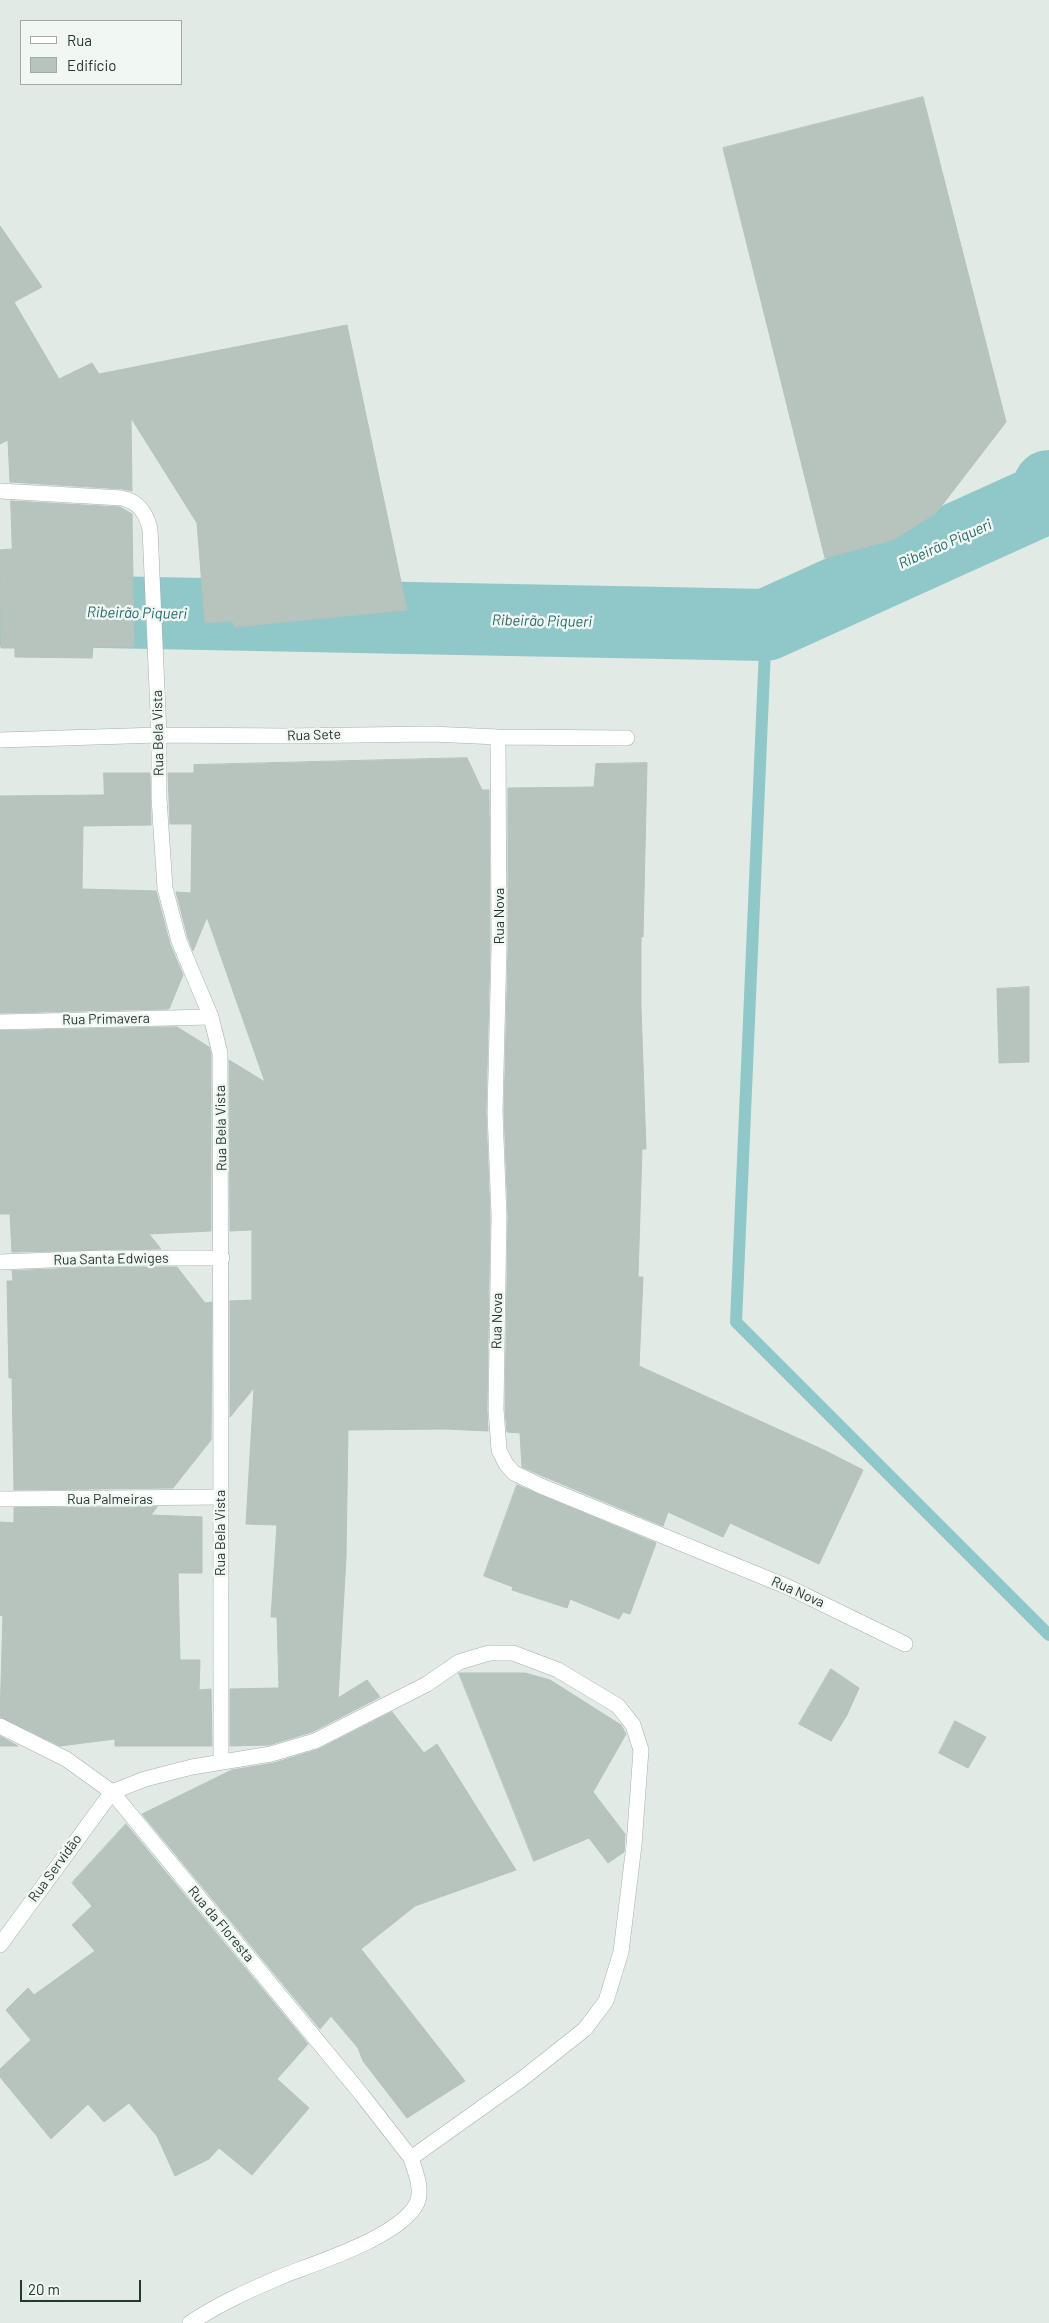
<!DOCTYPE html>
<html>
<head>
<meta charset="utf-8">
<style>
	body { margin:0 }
	#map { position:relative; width:1049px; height:2323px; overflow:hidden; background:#e1eae5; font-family:Barlow,sans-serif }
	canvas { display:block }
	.legend { position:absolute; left:20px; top:20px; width:162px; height:65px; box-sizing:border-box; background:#f1f7f3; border:1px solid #9faba5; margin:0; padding:6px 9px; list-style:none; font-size:15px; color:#243830 }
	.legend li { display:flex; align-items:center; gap:10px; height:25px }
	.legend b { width:25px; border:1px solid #9faba5 }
	.scale { position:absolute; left:20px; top:2280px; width:121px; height:22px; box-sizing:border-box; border:2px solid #243830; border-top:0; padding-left:6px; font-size:15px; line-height:18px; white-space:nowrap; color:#243830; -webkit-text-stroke:4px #f1f7f3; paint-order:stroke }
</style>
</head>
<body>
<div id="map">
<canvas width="1049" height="2323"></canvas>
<ul class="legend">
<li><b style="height:6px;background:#fff"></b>Rua</li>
<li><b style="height:14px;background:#b7c4be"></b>Edifício</li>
</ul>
<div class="scale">20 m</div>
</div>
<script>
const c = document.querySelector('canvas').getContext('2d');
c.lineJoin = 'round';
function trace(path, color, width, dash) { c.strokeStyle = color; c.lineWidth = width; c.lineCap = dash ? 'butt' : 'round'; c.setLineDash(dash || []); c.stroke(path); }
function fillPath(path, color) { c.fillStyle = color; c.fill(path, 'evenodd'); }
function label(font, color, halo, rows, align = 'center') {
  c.font = font + ' Barlow,sans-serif'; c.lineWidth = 5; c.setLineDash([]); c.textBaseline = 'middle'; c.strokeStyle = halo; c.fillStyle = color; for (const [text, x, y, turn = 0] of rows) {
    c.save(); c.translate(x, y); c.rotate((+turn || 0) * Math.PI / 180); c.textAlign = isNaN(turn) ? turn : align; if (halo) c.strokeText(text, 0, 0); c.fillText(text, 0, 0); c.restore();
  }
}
trace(new Path2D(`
	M 766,625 L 736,1322 L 1049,1635`), '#90c7c8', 12);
trace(new Path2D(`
	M 0,610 L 766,625 L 1042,500 L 1049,486`), '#90c7c8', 72);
const building = new Path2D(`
	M 923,97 L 1006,422 L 936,513 L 893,540 L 825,558 L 723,148 Z
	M 0,226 L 42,287 L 14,302 L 59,379 L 92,363 L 99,374 L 347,325 L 407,610 L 235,627 L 232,621 L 205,623 L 197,523 L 131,418 L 132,491 L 123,489 L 10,482 L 8,440 L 0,444 Z
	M 11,501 L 120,507 L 132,514 L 134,647 L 93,647 L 92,658 L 15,657 L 15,648 L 1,648 L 0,550 L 12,549 Z
	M 467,758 L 482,790 L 489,790 L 490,949 L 486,1112 L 490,1216 L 487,1409 L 488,1431 L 445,1429 L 348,1430 L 346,1557 L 338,1698 L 367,1680 L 380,1697 L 312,1732 L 269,1745 L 230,1746 L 230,1689 L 279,1688 L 277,1617 L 271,1617 L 277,1525 L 246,1524 L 254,1388 L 230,1417 L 230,1301 L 252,1300 L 252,1230 L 230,1231 L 229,1060 L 265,1082 L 207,917 L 193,951 L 188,938 L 176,892 L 191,893 L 192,824 L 170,824 L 168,773 L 194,773 L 194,765 Z
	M 647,763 L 643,937 L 641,936 L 641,1008 L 646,1149 L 642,1149 L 638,1277 L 643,1277 L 639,1366 L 826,1451 L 863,1470 L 819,1564 L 730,1523 L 723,1537 L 668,1512 L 663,1526 L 545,1477 L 522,1467 L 520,1433 L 507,1432 L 505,1409 L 508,1216 L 504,1112 L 508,949 L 508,788 L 594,787 L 596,764 Z
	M 104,773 L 150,773 L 151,825 L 83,826 L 82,889 L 156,891 L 170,944 L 183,975 L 169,1009 L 0,1013 L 0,796 L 104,795 Z
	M 1029,987 L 1029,1062 L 999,1063 L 997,989 Z
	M 177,1027 L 209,1047 L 211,1054 L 211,1231 L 149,1234 L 161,1249 L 12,1252 L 10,1214 L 0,1214 L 0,1031 Z
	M 103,1267 L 177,1267 L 205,1303 L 212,1302 L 211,1440 L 173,1488 L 14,1490 L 12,1378 L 9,1378 L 7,1281 L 13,1281 L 12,1271 Z
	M 517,1485 L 656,1543 L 630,1614 L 623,1612 L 619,1619 L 570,1599 L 567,1608 L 512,1590 L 513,1587 L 484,1576 Z
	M 157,1507 L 151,1515 L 202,1517 L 202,1573 L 178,1573 L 180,1660 L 200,1660 L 199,1690 L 211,1689 L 212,1746 L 115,1746 L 115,1739 L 60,1746 L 0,1717 L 3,1616 L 0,1615 L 0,1522 L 14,1523 L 14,1508 Z
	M 831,1669 L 859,1688 L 847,1715 L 831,1741 L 799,1724 Z
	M 459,1673 L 525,1673 L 550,1680 L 621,1725 L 626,1734 L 593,1792 L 625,1834 L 624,1852 L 608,1863 L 589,1838 L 534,1861 Z
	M 392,1712 L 424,1753 L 437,1744 L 516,1870 L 415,1906 L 361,1949 L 465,2081 L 407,2118 L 363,2061 L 358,2048 L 331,2016 L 320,2029 L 142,1814 L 232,1770 L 274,1763 L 319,1749 Z
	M 955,1721 L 986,1737 L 968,1768 L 939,1753 Z
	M 0,1736 L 18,1746 L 0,1746 Z
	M 126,1824 L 308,2044 L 277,2079 L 309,2108 L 252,2175 L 219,2148 L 209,2159 L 175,2176 L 157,2136 L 129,2103 L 104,2122 L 88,2104 L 51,2139 L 0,2077 L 0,2069 L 31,2040 L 6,2010 L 28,1988 L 34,1995 L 95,1951 L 72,1925 L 92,1906 L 72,1883 Z`);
fillPath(building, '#b7c4be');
trace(building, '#b5c3bb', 1);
const service = new Path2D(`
	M 0,740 L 159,735
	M 0,1022 L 211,1017
	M 0,1262 L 103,1258 L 222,1258
	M 0,1499 L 220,1497
	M 0,1726 L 66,1759 L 112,1792 L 362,2095 L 411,2158`);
const minor = new Path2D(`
	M 0,491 L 122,498 C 139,502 146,513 150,529 L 159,735 L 159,798 L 165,888 L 179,941 L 211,1017 L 220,1053 C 222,1289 220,1526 221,1762
	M 159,735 L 288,736 L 431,734 L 498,737 L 627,738
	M 498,737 L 499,949 L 495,1112 L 499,1216 L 496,1409 L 499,1450 L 506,1464 L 514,1473 L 541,1486 L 788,1587 L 905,1644
	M 0,1945 L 112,1792 L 145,1779 L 192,1767 L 271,1754 L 315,1741 L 427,1684 L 459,1662 L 489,1653 L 513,1653 L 558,1670 L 618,1706 L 633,1725 L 641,1750 L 634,1845 L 621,1952 L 606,2001 L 585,2029 L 522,2079 L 411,2158 C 415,2171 423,2189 417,2203 C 401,2236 319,2262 285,2275 C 252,2289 220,2303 190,2323`);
trace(service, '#a5b1ab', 16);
trace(minor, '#a5b1ab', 16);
trace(service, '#fff', 15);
trace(minor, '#fff', 15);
label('14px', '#243830', '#f1f7f3', [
	["Rua Bela Vista",158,733,-91],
	["Rua Sete",314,735,-2],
	["Rua Nova",499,916,-90],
	["Rua Primavera",106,1019,-1],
	["Rua Bela Vista",221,1128,-91],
	["Rua Santa Edwiges",111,1259,-1],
	["Rua Nova",497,1321,-89],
	["Rua Palmeiras",110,1499],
	["Rua Bela Vista",220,1533,-90],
	["Rua Nova",798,1592,24],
	["Rua Servidão",55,1868,-54],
	["Rua da Floresta",221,1924,50]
]);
label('italic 15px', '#266a6c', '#f1f7f3', [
	["Ribeirão Piqueri",945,544,-24],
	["Ribeirão Piqueri",137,613,1],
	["Ribeirão Piqueri",542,621,1]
]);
</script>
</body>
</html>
